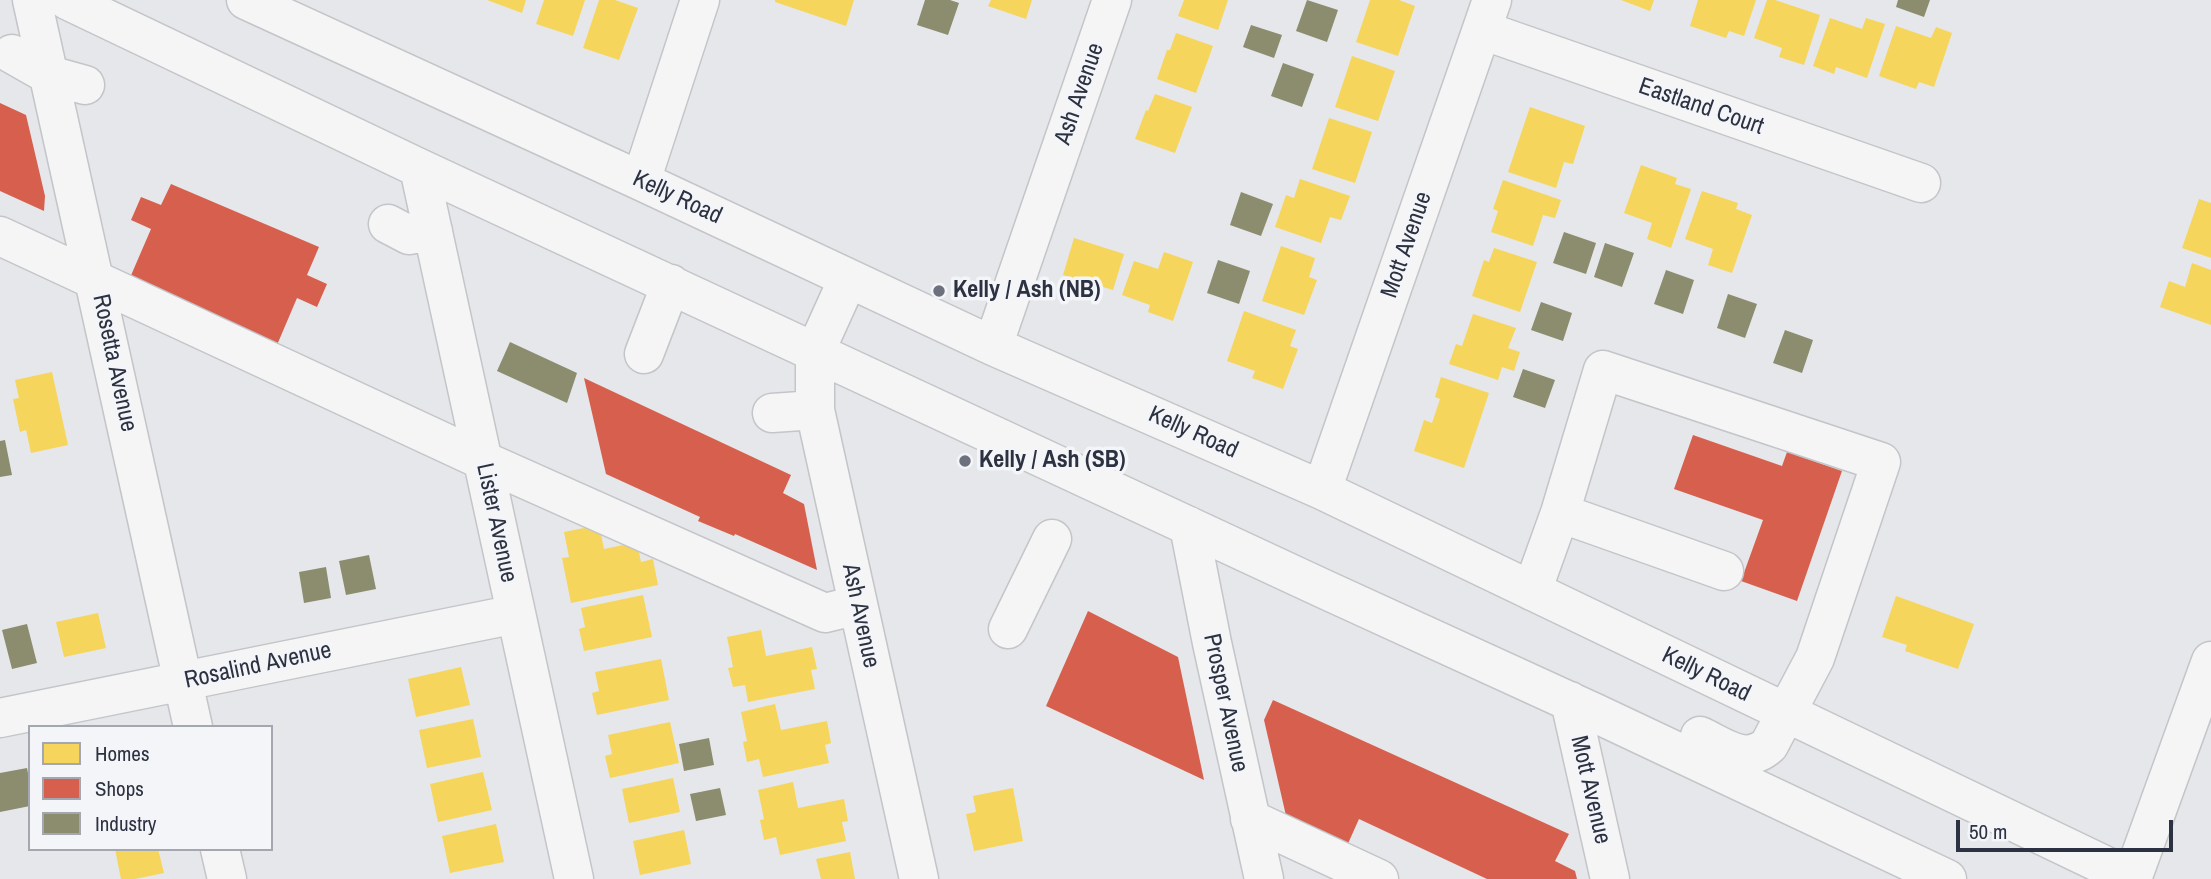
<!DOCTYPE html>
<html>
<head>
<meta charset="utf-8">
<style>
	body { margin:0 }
	#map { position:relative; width:2211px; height:879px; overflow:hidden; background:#e5e7ea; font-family:"Archivo Narrow",sans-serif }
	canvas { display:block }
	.legend { position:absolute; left:28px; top:725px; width:245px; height:126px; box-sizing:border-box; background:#f4f5f8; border:2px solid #a4a7af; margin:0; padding:9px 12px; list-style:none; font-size:21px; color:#2d3242 }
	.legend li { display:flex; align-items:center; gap:14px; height:35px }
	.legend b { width:35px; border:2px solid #a4a7af }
	.scale { position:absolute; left:1956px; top:820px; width:217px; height:32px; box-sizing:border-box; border:4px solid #2d3242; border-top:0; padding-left:9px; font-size:21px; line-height:24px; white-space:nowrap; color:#2d3242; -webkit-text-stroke:5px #f4f5f8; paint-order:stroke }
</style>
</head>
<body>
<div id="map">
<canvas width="2211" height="879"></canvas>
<ul class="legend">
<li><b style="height:19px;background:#f6d55c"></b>Homes</li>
<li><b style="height:19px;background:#d6604d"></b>Shops</li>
<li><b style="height:19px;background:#8c8c6e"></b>Industry</li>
</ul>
<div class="scale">50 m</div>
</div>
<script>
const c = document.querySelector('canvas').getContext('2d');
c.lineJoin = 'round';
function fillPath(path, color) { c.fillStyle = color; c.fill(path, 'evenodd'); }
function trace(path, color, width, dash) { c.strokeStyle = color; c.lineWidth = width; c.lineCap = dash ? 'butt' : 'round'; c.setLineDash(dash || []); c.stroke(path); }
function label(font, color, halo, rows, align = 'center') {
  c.font = font + ' "Archivo Narrow",sans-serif'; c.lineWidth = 7; c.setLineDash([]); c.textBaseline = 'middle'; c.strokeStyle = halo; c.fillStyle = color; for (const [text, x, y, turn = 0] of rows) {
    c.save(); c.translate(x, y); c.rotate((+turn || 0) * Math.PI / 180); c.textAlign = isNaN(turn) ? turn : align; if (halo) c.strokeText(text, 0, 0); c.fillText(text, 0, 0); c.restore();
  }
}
fillPath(new Path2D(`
	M 487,0 L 526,0 L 522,13 Z
	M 544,0 L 585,0 L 573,36 L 536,24 Z
	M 599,0 L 615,0 L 638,8 L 619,60 L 583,48 Z
	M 775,0 L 854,0 L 846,26 L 775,2 Z
	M 991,0 L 1032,0 L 1026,19 L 988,6 Z
	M 1184,0 L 1228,0 L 1218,30 L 1178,16 Z
	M 1370,0 L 1399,0 L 1415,6 L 1398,56 L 1356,42 Z
	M 1621,0 L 1654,0 L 1650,11 Z
	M 1698,0 L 1756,0 L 1744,36 L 1729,31 L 1726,38 L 1690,26 Z
	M 1767,0 L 1775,0 L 1820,15 L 1804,65 L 1779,57 L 1782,48 L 1754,38 Z
	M 1830,18 L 1862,29 L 1866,18 L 1885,24 L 1867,78 L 1836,67 L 1834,74 L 1813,66 Z
	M 1896,26 L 1931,38 L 1936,27 L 1952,33 L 1934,87 L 1919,82 L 1916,89 L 1879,76 Z
	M 1176,33 L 1213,46 L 1196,93 L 1157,79 L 1167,50 L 1170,50 Z
	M 1352,56 L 1395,71 L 1378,121 L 1335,107 Z
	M 1155,94 L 1192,107 L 1175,153 L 1135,139 L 1146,110 L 1148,111 Z
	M 1530,107 L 1585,126 L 1573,164 L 1564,162 L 1556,188 L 1508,172 Z
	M 1329,118 L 1372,132 L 1355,183 L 1312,169 Z
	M 1641,165 L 1677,178 L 1675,184 L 1691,189 L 1671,248 L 1647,239 L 1652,223 L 1624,213 Z
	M 1300,179 L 1350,196 L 1341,220 L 1330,217 L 1321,243 L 1275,227 L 1286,195 L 1294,198 Z
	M 1503,180 L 1561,200 L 1555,218 L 1543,215 L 1533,246 L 1491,232 L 1498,211 L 1493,209 Z
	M 1702,191 L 1738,203 L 1736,209 L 1752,215 L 1732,273 L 1708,265 L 1713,249 L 1685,239 Z
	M 2199,199 L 2211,203 L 2211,258 L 2182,248 Z
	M 1074,238 L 1124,254 L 1113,290 L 1063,275 Z
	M 1281,246 L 1315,258 L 1309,277 L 1317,280 L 1304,315 L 1262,301 Z
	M 1494,248 L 1537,262 L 1520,312 L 1472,296 L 1484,260 L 1489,262 Z
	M 1164,252 L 1193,262 L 1173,321 L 1148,312 L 1150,305 L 1122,295 L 1134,261 L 1158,269 Z
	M 2192,263 L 2211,270 L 2211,325 L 2160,307 L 2169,281 L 2185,287 Z
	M 1244,311 L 1296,330 L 1290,346 L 1298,349 L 1283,389 L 1252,378 L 1255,371 L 1227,361 Z
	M 1473,314 L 1516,328 L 1508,348 L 1520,352 L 1514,371 L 1502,367 L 1498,380 L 1449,364 L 1456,344 L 1462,346 Z
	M 52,372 L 68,445 L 31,453 L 26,430 L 20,432 L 13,399 L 19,398 L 15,380 Z
	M 1441,377 L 1489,393 L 1464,468 L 1414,451 L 1424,420 L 1432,423 L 1440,399 L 1435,397 Z
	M 599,525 L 604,549 L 637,542 L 641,562 L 653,559 L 658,585 L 571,603 L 562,558 L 569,557 L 564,532 Z
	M 643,595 L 652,637 L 584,651 L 579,629 L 585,627 L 581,608 Z
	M 1896,596 L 1974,624 L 1958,669 L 1905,651 L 1907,645 L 1882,637 Z
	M 98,613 L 106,648 L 64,657 L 56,622 Z
	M 761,630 L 766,656 L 812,647 L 817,669 L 811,670 L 815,689 L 748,702 L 745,685 L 733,687 L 728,668 L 733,667 L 727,637 Z
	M 661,659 L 669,700 L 597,715 L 592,693 L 599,691 L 595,672 Z
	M 461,667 L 470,705 L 416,717 L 408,679 Z
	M 775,704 L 781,730 L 827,721 L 831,743 L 825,745 L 829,763 L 763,777 L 759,759 L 747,762 L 743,742 L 747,741 L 741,712 Z
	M 473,719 L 481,757 L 427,768 L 419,730 Z
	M 670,722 L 679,763 L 610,778 L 605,756 L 612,754 L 608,735 Z
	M 483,772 L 492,810 L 438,822 L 430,784 Z
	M 673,778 L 680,812 L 629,823 L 622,789 Z
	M 793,782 L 798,808 L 844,799 L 848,821 L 842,822 L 846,841 L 780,855 L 776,837 L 764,840 L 760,820 L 764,819 L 758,790 Z
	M 1013,788 L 1023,841 L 974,851 L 966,814 L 976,812 L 973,796 Z
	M 496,824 L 504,862 L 450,873 L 442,836 Z
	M 684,830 L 691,864 L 640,875 L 633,841 Z
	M 115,849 L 158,849 L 164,873 L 135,879 L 121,879 Z
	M 850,852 L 855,879 L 821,879 L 816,859 Z`), '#f6d55c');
fillPath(new Path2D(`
	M 0,103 L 26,115 L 45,196 L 44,211 L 0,191 Z
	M 171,184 L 319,247 L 307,275 L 327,284 L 317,307 L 297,298 L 277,345 L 129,280 L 151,229 L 131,220 L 141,197 L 161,205 Z
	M 584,378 L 791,475 L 783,493 L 804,504 L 817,570 L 735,534 L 734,536 L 698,521 L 700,517 L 606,474 Z
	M 1693,435 L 1782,466 L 1787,452 L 1842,471 L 1797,601 L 1741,581 L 1763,520 L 1674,489 Z
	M 1088,611 L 1178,657 L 1204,780 L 1046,706 Z
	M 1273,700 L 1569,834 L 1555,861 L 1575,871 L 1577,879 L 1487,879 L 1359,819 L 1346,848 L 1287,820 L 1264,720 Z`), '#d6604d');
fillPath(new Path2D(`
	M 925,0 L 950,0 L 959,3 L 948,35 L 917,25 Z
	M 1307,0 L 1338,10 L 1327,42 L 1296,31 Z
	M 1898,0 L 1930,0 L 1924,17 L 1896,7 Z
	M 1251,25 L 1282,35 L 1274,58 L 1243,47 Z
	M 1283,63 L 1314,74 L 1302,107 L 1271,96 Z
	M 1241,192 L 1273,204 L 1261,236 L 1230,225 Z
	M 1564,232 L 1596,243 L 1586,274 L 1553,263 Z
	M 1605,243 L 1634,253 L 1622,287 L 1594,277 Z
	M 1218,260 L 1250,271 L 1239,304 L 1207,293 Z
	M 1666,270 L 1694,280 L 1683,314 L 1654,304 Z
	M 1728,294 L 1757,304 L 1745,338 L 1717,328 Z
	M 1541,302 L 1572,313 L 1563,341 L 1531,330 Z
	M 1785,330 L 1813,340 L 1802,373 L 1773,363 Z
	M 510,342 L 577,373 L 567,403 L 497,371 Z
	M 1523,369 L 1555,380 L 1545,408 L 1513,397 Z
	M 5,440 L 12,475 L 0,477 L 0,441 Z
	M 369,555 L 376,589 L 346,595 L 339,561 Z
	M 326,567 L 331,598 L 304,603 L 299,572 Z
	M 27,624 L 37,663 L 12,669 L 2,630 Z
	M 709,738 L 714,765 L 684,771 L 679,744 Z
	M 27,768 L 30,784 L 30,806 L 0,812 L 0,773 Z
	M 720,788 L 726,815 L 696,821 L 690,794 Z`), '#8c8c6e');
const minor = new Path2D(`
	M 32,0 L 193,727
	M 67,0 L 419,168 L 1324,589 L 1595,713 L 1947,879
	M 246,0 L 641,181 L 993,346 L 1322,490 L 2133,879
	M 1482,30 L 1921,183
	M 12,54 L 49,75 L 85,85
	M 419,168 L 574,879
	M 641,181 L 700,0
	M 388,224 L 409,235 L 433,231
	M 0,236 L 482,460 L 825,613 L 858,605
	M 848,279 L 815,352 L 815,410 L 919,879
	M 993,346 L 1112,0
	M 644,354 L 671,284
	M 772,413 L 815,410
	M 1322,490 L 1492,0
	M 1560,513 L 1724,571
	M 1189,526 L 1212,643 L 1264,879
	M 1532,591 L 1560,513 L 1603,370 L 1881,462 L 1815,658 L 1769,745 C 1746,766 1724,747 1700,736
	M 1008,629 L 1052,539
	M 1570,701 L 1610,879
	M 0,718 L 516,614
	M 1250,819 L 1379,879
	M 220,849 L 227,879
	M 2132,879 L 2211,661`);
trace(minor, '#c3c5c8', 41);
trace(minor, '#f5f5f6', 38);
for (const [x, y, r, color] of [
	[939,291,7,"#6d717d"],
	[965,461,7,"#6d717d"]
]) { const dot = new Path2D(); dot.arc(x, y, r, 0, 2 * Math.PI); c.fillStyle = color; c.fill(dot); trace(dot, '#f4f5f8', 2.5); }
label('24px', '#2d3242', '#f4f5f8', [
	["Ash Avenue",1080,94,-71],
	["Eastland Court",1701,107,19],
	["Kelly Road",677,198,25],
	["Mott Avenue",1407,245,-71],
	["Rosetta Avenue",114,363,78],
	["Kelly Road",1193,433,24],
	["Lister Avenue",496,523,78],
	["Ash Avenue",860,616,78],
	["Rosalind Avenue",258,666,-12],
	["Kelly Road",1706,675,26],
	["Prosper Avenue",1225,703,78],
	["Mott Avenue",1590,790,77]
]);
label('bold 24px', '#2d3242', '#f4f5f8', [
	["Kelly / Ash (NB)",953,291],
	["Kelly / Ash (SB)",979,461]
], 'left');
</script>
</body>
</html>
